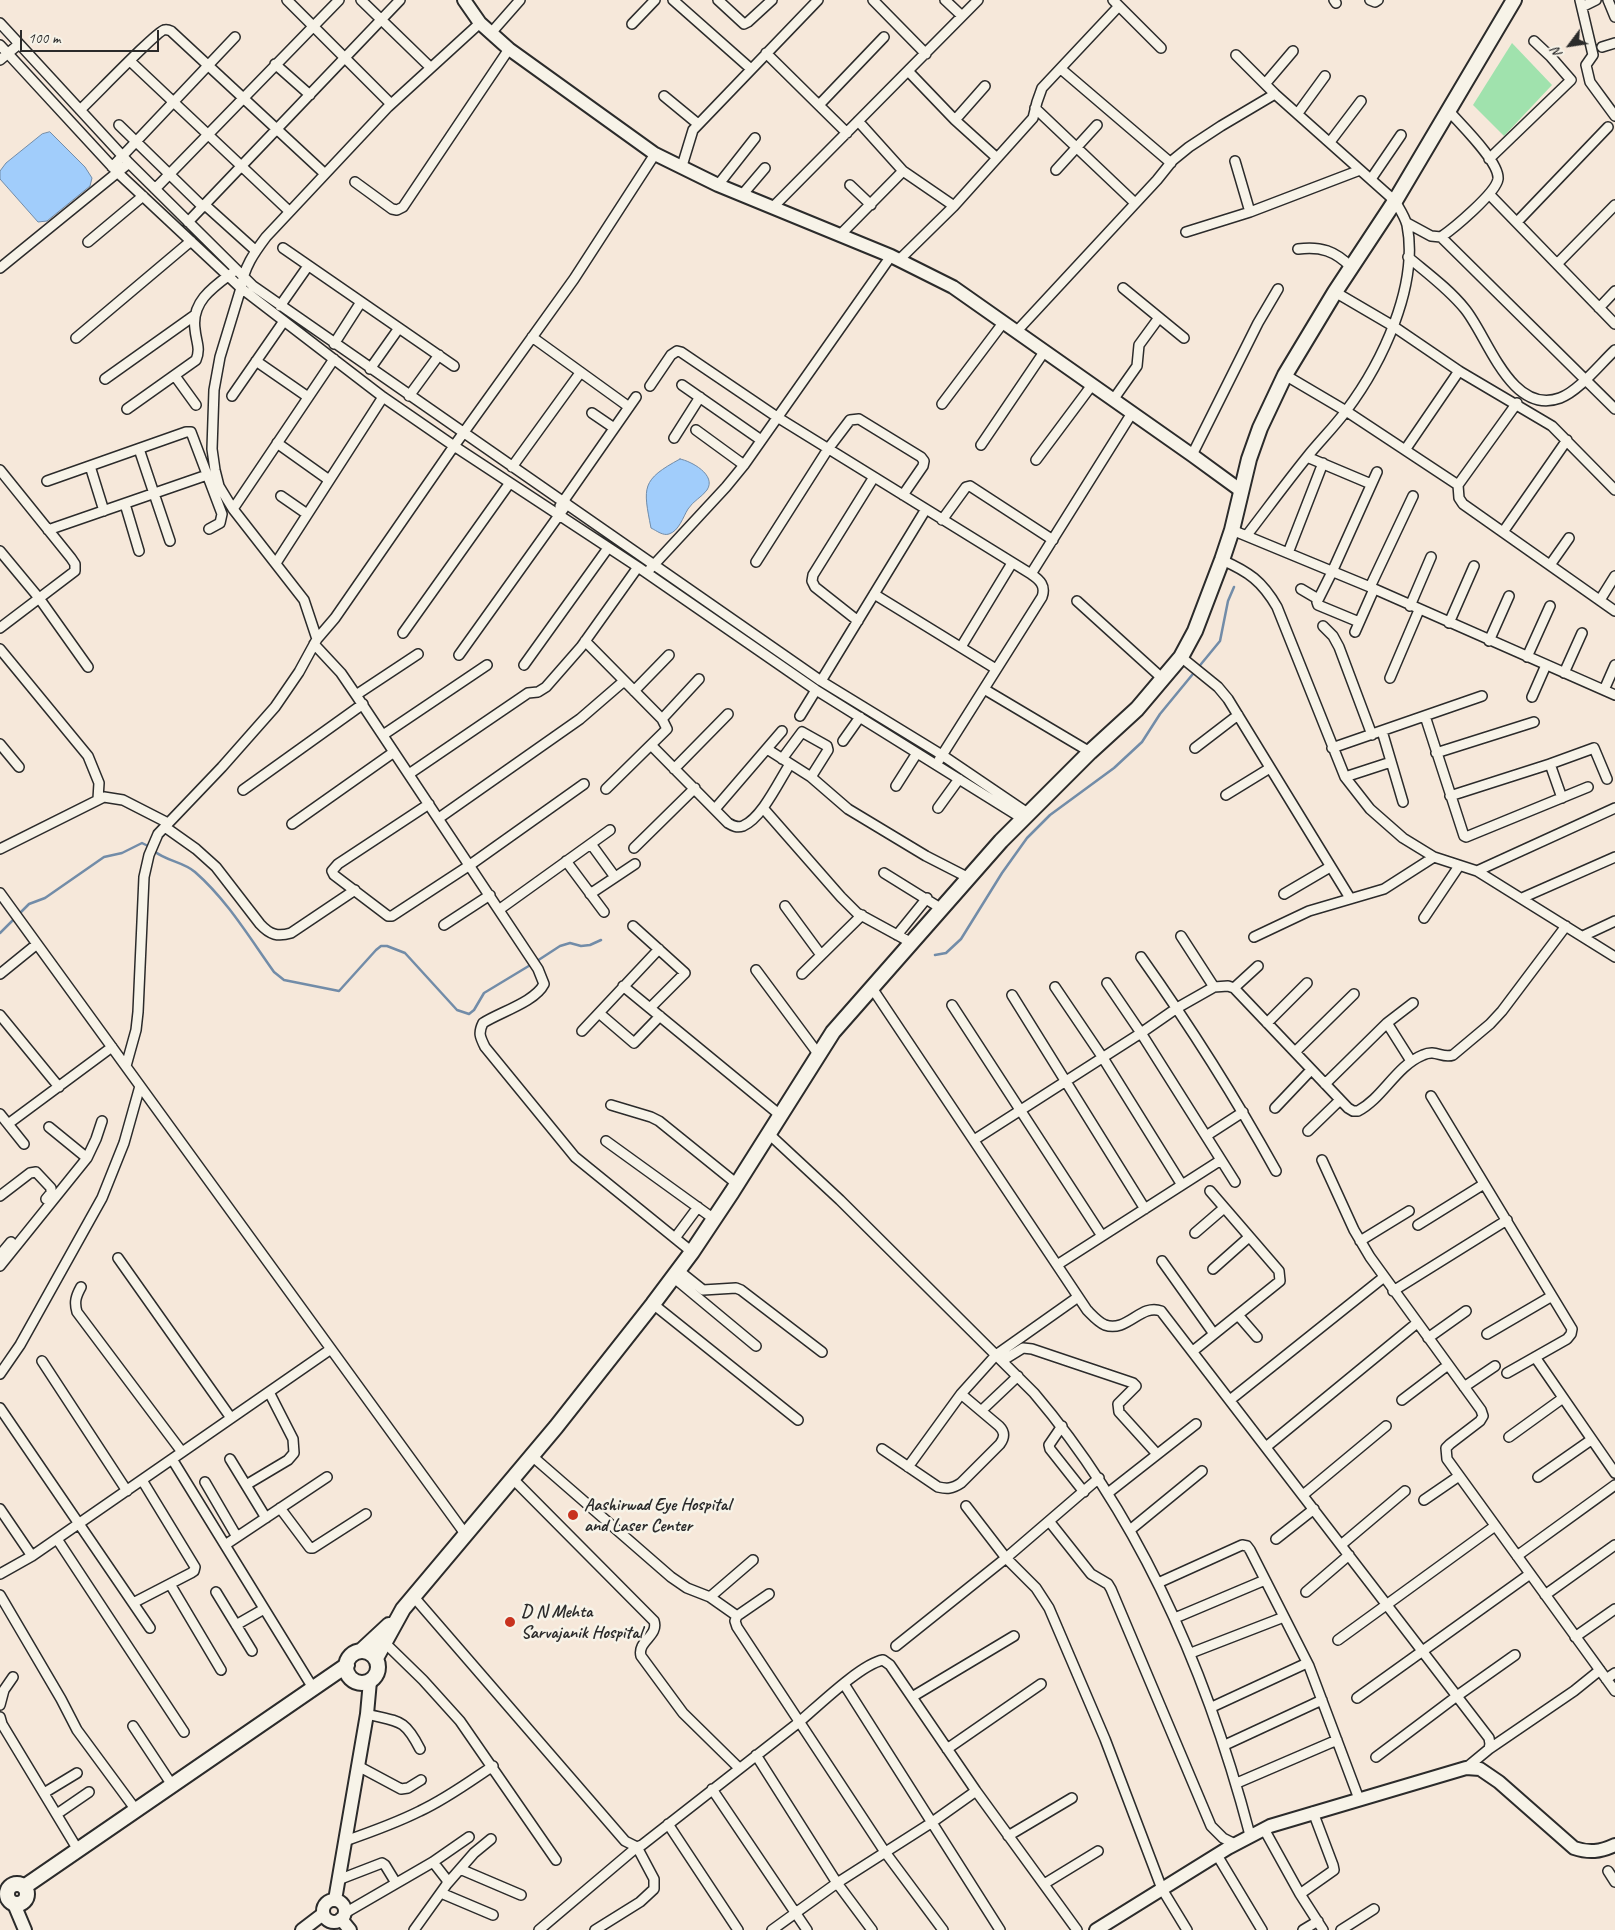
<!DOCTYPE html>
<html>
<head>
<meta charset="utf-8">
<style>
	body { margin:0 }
	#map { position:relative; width:1615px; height:1930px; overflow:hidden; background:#f6e8da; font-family:Caveat,sans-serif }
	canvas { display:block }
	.north { position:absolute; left:1545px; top:20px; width:50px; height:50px; -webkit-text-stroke:4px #f7f3e8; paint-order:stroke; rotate:239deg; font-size:14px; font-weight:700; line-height:20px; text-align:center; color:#2b2b2b }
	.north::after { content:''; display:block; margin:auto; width:18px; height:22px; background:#2b2b2b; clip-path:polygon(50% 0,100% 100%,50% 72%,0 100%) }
	.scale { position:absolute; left:20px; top:30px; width:139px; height:22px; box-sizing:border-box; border:2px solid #2b2b2b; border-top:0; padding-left:6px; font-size:15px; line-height:18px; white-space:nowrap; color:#2b2b2b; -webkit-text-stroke:4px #f7f3e8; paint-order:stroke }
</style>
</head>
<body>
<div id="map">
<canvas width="1615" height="1930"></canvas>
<div class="north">N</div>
<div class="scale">100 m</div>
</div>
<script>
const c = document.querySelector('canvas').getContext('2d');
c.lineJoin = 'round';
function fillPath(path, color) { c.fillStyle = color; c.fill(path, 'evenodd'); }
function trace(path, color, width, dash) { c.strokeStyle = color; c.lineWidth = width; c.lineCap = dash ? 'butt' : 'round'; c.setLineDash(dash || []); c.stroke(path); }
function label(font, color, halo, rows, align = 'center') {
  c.font = font + ' Caveat,sans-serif'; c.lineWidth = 5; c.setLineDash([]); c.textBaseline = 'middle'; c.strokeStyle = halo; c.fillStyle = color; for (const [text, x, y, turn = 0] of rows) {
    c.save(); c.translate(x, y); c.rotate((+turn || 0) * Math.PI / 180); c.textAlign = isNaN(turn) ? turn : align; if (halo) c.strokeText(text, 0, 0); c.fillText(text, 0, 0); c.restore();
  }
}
fillPath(new Path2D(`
	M 1512,43 L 1552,85 L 1504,136 L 1473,105 Z`), '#a0e2ad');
const water = new Path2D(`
	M 50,132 L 85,167 L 92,178 L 90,186 L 47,221 L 38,222 L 0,179 L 0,171 L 6,163 L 42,134 Z
	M 680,459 C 691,461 717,475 707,490 C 702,497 693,501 688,509 C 683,517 679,531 669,534 C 663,536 657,531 651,528 C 643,487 641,480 680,459 Z`);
fillPath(water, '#a1cdfb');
trace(water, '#728ca8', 1);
trace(new Path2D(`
	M 154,851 C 166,861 184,862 195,872 C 227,900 249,937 274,972 L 284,980 L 339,991 L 376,950 L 381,946 L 387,946 L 405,953 L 457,1010 L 469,1014 L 474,1010 L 484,993 L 532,964
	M 0,933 L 29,904 L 45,898 L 104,857 L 122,853 L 142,843 L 150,847
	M 935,955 L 946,953 L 961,939 L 1002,873 L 1027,838 L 1050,815 L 1114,768 L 1142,742 L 1160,714 L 1220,641 L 1228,601 L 1234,587
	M 537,961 L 560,946 L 570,943 L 581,946 L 590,945 L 601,940`), '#728ca8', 2.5);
const street = new Path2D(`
	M 287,0 L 391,104
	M 361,0 L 430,67
	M 673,0 L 751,69
	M 718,0 L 744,24 L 748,22 L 772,0
	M 873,0 L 926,54
	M 945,0 L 962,16
	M 1113,0 L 1161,48
	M 1334,0 L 1336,3
	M 1370,0 L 1375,2 L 1378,0
	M 1580,0 L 1593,55 L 1586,65 L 1590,82 L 1615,116
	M 1608,0 L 1615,17
	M 1582,7 L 1596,0
	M 0,23 L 129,163 L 253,286 L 821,681 L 942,755 L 1029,814
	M 632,24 L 655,0
	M 491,33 L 520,0
	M 0,45 L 117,172 L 241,288 L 383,397 L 454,446 L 638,567 L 816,690 L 1023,819
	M 1602,47 L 1615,43
	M 766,53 L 847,133
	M 1236,55 L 1275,94 L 1395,201 C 1399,208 1405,217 1407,225 C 1419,286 1382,363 1346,411 C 1334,427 1319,442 1307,457 C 1286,483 1267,509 1247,535
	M 0,60 L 19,44
	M 130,61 L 289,211
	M 275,64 L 310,95
	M 1061,69 L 1171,163
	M 908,71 L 955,120 L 997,158
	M 1265,84 L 1293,51
	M 664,96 L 698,124
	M 819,105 L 884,37
	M 1035,108 L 1135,203
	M 80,110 C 92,99 156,32 164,30 C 167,29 169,30 171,31 L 324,173
	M 1298,113 L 1325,76
	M 955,120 L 985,86
	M 858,121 L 903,171 L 954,206
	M 119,125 L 203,207
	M 1330,142 L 1361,101
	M 1489,159 L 1571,80 L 1551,57 L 1534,41
	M 1235,161 L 1250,212
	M 682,166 L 693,130 L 818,0
	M 112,167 L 235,37
	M 1056,170 L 1097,125
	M 1371,179 L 1401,135
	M 355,182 L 392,209 L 397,210 L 403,207 L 509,49
	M 718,185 L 755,138
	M 850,185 L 871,205
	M 155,189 L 339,0
	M 1489,194 L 1615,324
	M 742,195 L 765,168
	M 205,205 L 256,251
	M 773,207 L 978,0
	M 188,222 L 400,0
	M 1517,222 L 1608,127
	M 1407,223 L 1431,236 L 1441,237 C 1454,228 1496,193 1498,179 C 1500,162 1459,123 1448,110
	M 1186,232 L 1250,212 L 1360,170
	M 841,234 L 903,171
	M 1441,237 L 1615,409
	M 88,242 L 143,196
	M 283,248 L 454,366
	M 1298,249 C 1321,246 1335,251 1351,267
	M 1408,257 C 1427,273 1449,289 1465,309 C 1488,337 1511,416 1560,398 C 1579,391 1600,364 1615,350
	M 899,260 L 954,206 L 1033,118 L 1037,102 L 1042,88 L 1119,6
	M 1557,264 L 1615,205
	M 0,268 L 129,163
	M 1123,288 L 1184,338
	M 1335,292 L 1393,326 L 1459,371 L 1552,426 L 1615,490
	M 280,306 L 308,266
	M 1599,308 L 1615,291
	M 1016,332 L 1157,180 L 1173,160 L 1189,147 L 1221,126 L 1275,94
	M 532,337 L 629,407
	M 76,338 L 191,241
	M 334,344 L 361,302
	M 256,361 L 308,397
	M 370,369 L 399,328
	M 1285,375 L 1346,411 L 1458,485
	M 175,376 L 196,405
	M 105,379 L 195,315
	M 682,385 L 761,440
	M 650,386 L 671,355 L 677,351 L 681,352 L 777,417 L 1031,574 C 1040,580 1046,586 1042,597 L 939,760
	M 232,396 L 284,321
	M 409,396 L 439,355
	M 1113,400 L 1137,366 L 1139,345 L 1158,319
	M 1517,403 L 1458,485 L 1459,498 L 1463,504 L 1615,611
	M 942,404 L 1003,323
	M 127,409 L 196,360 C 201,348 196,342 195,329 C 191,302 213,287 232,273
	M 592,413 L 614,428
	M 696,430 L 744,465
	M 674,438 L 700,397
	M 277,443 L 329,480
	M 981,445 L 1044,352
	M 139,449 L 170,541
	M 1405,450 L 1459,371
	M 1192,455 L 1258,323 L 1278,289
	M 1307,457 L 1371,484
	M 1036,460 L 1092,385
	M 90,466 L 104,511
	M 512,467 L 580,373
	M 0,470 L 71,558 L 75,564 L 75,571 L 0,628
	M 47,481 L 186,432 L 191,432 L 222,514 L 220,523 L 209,529
	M 281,496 L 307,514
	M 125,504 L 139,551
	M 560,506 L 636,397
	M 233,509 L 334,359
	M 942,520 L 966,487 L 970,486 L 1053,540
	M 48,530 L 207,475
	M 1232,530 L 1370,587 L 1615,695
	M 1503,532 L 1567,440
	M 0,551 L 39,598 L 88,667
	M 1288,553 L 1323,463
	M 1222,560 C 1249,572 1262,581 1277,607 L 1345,777 L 1370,809 L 1403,838 L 1434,857 L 1477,871 L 1615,957
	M 756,562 L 828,449 L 850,420 L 859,419 L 921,457 L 924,461 L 923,466 L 903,495
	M 276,563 L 383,397
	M 1550,565 L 1569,538
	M 650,569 L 726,487 L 744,465 L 891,256
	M 1031,574 L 1132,413
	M 1370,587 L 1413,496
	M 1301,589 L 1318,599
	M 874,594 L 996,669
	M 1600,600 L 1615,576
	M 1077,601 L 1163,679
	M 1410,606 L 1431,557
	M 858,621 L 815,587 L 812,581 L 813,575 L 874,477
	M 1359,622 L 1318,605 L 1317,602 L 1332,572 L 1377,472
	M 1449,623 L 1474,566
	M 1323,626 L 1333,636 L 1339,647 L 1372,735
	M 1355,632 L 1374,589
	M 403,633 L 509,484
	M 317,639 L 304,600 L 233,509 L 219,486 L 215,470 L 212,449 L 214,390 L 220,357 L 241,288 C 244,267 254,253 266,237 L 388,107 L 480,23
	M 585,641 L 662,719 L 667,729 L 606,789
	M 1489,641 L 1509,596
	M 314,644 L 341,673 L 356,695 L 538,969 L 544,984 C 535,1002 500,1012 483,1023 C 478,1033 480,1037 485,1047 L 575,1157 L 692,1252
	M 961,647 L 1012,563
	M 0,649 L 88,756 L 99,783 L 98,799
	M 459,655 L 567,504
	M 1181,657 L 1218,687 L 1228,699 L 1350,898
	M 1527,657 L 1550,606
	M 524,665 L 608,548
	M 1564,673 L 1582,633
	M 1390,678 L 1419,610
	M 821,681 L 926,509
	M 984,689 L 1090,752
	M 1604,690 L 1615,665
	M 634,691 L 669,655
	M 356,695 L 418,654
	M 1532,697 L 1546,665
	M 800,716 L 816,690
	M 1425,716 L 1464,836 L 1466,837 L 1588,787
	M 662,719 L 699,679
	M 1382,731 L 1403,802
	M 383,735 L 487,665
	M 843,741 L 860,717
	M 0,744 L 19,767
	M 651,745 L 728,823 C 733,826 737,828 743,826 C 762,818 779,781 790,764
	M 1195,748 L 1238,715
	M 1332,748 L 1482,696
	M 767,749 L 811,777 L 848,809 L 926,856 L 969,878
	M 1436,753 L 1534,722
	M 782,759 L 802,732 L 827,746 L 828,750 L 811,777
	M 1550,764 L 1594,748 L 1607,779
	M 674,769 L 728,714
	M 409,774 L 528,693 L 538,692 L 546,687 L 581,647 L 638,567
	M 1345,777 L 1391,762
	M 896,786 L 917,753
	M 243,790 L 363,704
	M 1226,795 L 1270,768
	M 1450,796 L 1550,764 L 1562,798
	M 429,804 L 338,864 L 332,871 L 334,875 L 388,916 L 392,916 L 470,865 L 584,784
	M 763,808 L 841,897 L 857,913 L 912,943
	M 938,808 L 959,779
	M 715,809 L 782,731
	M 439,818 L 580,719 L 624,681
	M 292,824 L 394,752
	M 165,827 L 196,849 L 216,867 L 260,924 C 270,935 278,937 291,933 L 355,890
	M 591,844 L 615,877
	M 634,848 L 695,788
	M 0,849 L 104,797 L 123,800 L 168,823
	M 566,861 L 604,912
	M 1477,871 L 1615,808
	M 884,873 L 942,909
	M 0,893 L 466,1535
	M 590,894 L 635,864
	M 1284,894 L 1330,867
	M 1522,898 L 1615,857
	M 785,906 L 821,955
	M 500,909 L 610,830
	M 1424,918 L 1459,866
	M 444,925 L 490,895
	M 633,926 L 685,973 L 650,1008
	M 897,935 L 927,898
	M 1181,936 L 1214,987
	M 1583,936 L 1615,921
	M 1254,937 L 1309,911 L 1384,889 L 1434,857
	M 1141,957 C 1190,1026 1235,1097 1276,1171
	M 756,970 L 819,1055
	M 0,974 L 37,944
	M 802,974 L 862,915
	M 1107,983 L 1141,1033 L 1235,1182
	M 623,986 L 780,1115
	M 1055,987 L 1103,1058 L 1182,1185
	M 872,988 L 1087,1310 C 1092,1315 1098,1322 1105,1325 C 1127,1333 1141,1303 1161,1311 L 1489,1738 L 1490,1744 L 1489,1749 L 1466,1768
	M 1234,988 L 1258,966
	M 1012,995 L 1145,1209
	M 952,1005 L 1102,1236
	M 599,1013 L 634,1043 L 660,1016
	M 0,1015 L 59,1087
	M 1267,1023 L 1307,983
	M 1387,1023 L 1411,1061
	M 582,1031 L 659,949
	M 1295,1052 L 1354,994
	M 126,1066 L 136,1030 L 138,1012 L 144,877 L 149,855 L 158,834 L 222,767 L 275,707 L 299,672 L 317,639 L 335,618 L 454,446 L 574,279 L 655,154
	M 1325,1084 L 1387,1023 L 1413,1003
	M 1431,1096 L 1572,1329 L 1571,1334 L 1567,1339 L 1507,1373
	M 611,1105 L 651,1117 L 659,1121 L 737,1184
	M 1275,1108 L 1311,1070
	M 0,1114 L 24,1144
	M 8,1124 L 112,1047
	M 49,1127 L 87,1158
	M 1308,1131 L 1340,1100
	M 769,1134 L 840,1200 L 1034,1393 C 1142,1520 1208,1675 1250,1835
	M 1206,1136 L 1243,1112
	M 974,1140 L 1141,1033 L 1177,1008 L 1214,987 L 1228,986 L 1234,988 L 1348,1108 L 1353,1111 L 1358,1111 C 1383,1098 1396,1066 1423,1055 C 1436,1049 1442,1059 1453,1055 L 1490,1024 L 1502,1011 L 1566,926
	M 606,1141 L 714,1219
	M 1322,1160 L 1354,1230 L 1370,1257 L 1481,1410 L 1483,1416 L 1480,1421 L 1450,1444 L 1446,1448 L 1447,1459 L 1615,1691
	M 0,1196 L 30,1173 L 36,1172 L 51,1188 L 51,1193 L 46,1199
	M 1418,1225 L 1484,1184
	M 1195,1233 L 1224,1208
	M 675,1238 L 698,1207
	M 1360,1241 L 1409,1211
	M 0,1255 L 11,1242
	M 118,1258 L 231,1418
	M 1162,1261 L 1214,1334
	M 1057,1265 L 1221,1160
	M 0,1266 L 87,1158 L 96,1139 L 102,1121
	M 1213,1269 L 1249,1237
	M 678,1270 L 703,1290 L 736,1288 L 741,1290 L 822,1352
	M 673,1277 L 756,1346
	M 81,1287 C 76,1296 74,1302 77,1312 L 182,1452
	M 1393,1291 L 1507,1220
	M 653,1304 L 798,1420
	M 1238,1315 L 1257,1337
	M 1487,1334 L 1552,1296
	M 1428,1338 L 1466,1311
	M 1193,1351 L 1280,1281 L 1279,1271 L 1210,1191
	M 1535,1357 L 1615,1473
	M 42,1361 L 127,1491
	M 1002,1361 L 1023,1348 L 1032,1349 L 1133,1383 L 1136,1386 L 1118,1404 L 1119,1412 L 1157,1454
	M 0,1374 L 20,1345 L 102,1198 L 124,1143 L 140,1086
	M 1464,1387 L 1495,1366
	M 1230,1400 L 1384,1277
	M 1402,1400 L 1448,1365
	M 0,1408 L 150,1628
	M 981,1411 L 1018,1376
	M 1062,1426 L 1049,1445 L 1050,1449 L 1084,1492
	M 1509,1437 L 1563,1398
	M 1266,1447 L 1417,1323
	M 882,1449 L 938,1487 C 947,1489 952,1489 961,1483 L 1000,1444 C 1005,1437 1005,1432 999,1426 L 961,1394
	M 532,1456 L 671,1577 L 687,1588 L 710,1597 L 737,1616
	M 172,1459 L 313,1688
	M 230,1459 L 266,1518
	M 908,1467 L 961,1394 L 996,1355 L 1078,1297
	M 1538,1477 L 1591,1440
	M 513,1479 L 654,1621 C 659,1636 637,1641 641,1656 L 683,1713 L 739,1768
	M 205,1482 L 237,1537
	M 246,1485 L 288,1460 L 294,1453 L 293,1439 L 269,1392
	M 1108,1493 L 1196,1424
	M 1303,1495 L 1386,1426
	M 1424,1500 L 1459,1476
	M 966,1506 L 1006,1558 L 1036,1588 L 1049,1608 L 1105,1739 L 1162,1889 L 1187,1930
	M 280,1508 L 310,1548 L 313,1548 L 366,1514
	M 0,1509 L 32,1556
	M 1049,1521 L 1091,1574 L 1108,1584 L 1111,1589 L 1211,1826 L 1223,1838 L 1235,1844
	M 1130,1530 L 1202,1471
	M 57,1539 L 184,1732
	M 1276,1539 L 1314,1509
	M 225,1545 L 327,1477
	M 1341,1545 L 1405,1491
	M 1517,1556 L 1615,1485
	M 0,1574 L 32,1556 L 331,1349
	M 1158,1583 L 1242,1545 L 1247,1546 L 1250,1550 L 1309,1666 L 1359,1799
	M 170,1584 L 221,1670
	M 216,1592 L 252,1651
	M 1306,1592 L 1349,1555
	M 769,1594 L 737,1616 L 735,1621 L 737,1627 L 885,1852 L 943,1930
	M 0,1595 L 61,1699 L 77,1730 L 136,1810
	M 1545,1595 L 1615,1545
	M 413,1596 L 625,1841 L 637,1847 L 642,1845 C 694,1804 746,1764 798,1723 C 817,1707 861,1664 883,1660 L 890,1665 L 976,1791 L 1077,1930
	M 710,1597 L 753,1560
	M 133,1603 L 191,1573 L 194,1571 L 195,1567 L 142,1480
	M 1175,1618 L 1265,1580
	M 236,1625 L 264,1609
	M 1575,1637 L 1615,1609
	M 1338,1640 L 1495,1526
	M 384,1642 L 423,1680 L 460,1721 L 556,1860
	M 896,1646 L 1006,1558 L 1099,1478
	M 1191,1653 L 1284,1617
	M 1606,1679 L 1615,1673
	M 844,1684 L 1000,1930
	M 912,1697 L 1014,1636
	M 1357,1698 L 1530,1574
	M 0,1705 L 4,1690 L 13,1677
	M 1212,1707 L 1307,1663
	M 367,1714 C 399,1722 404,1718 420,1749
	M 0,1717 L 2,1724 L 78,1850
	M 133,1726 L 172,1785
	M 1225,1745 L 1322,1700
	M 947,1749 L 1041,1684
	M 1489,1749 L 1574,1691 L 1600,1670
	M 756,1755 L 837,1883 L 872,1930
	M 1376,1757 L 1457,1696 L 1515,1655
	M 358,1766 L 401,1789 L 408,1788 L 421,1780
	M 1237,1783 L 1337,1740
	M 712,1789 L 807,1930
	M 44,1793 L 77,1773
	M 57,1814 L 89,1792
	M 668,1824 L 738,1930
	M 1264,1829 L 1300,1894 L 1323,1930
	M 1008,1836 L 1072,1798
	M 345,1841 C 371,1832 396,1823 420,1811 C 446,1799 469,1782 493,1766
	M 1217,1855 L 1262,1930
	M 460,1869 L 521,1895
	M 1608,1871 L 1615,1882
	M 338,1880 L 382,1863 L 385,1865 L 396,1883
	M 447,1884 L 474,1853 L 491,1839
	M 1044,1884 L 1098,1851
	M 441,1893 L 493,1915
	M 1300,1894 L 1334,1870 L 1333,1865 L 1313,1812
	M 345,1913 L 433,1862 L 469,1837
	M 414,1930 L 447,1884 L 447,1880 L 433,1862
	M 539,1930 L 637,1847 L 654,1879 L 654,1889 L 640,1902 L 595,1930
	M 772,1930 L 837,1883 L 931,1823 L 976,1791
	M 1303,1930 L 1318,1921
	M 1341,1930 L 1374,1909`);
const secondary = new Path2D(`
	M 464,0 L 480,23 L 509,49 L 655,154 L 718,185 L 891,256 L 953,287 L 1192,455 L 1240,490
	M 335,1900 L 367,1714 L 370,1681
	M323 1911a11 11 0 1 1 22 0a11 11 0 1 1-22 0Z
	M 14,1904 L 25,1930
	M 341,1919 L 350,1930
	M 302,1930 L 323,1914
	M 1096,1930 L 1228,1848 L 1270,1826 L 1466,1768 L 1480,1769 L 1499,1782 L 1574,1848 C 1589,1853 1600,1852 1615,1845`);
const primary = new Path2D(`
	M 361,1651 L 389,1625
	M346 1667a16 16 0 1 1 32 0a16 16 0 1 1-32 0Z
	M 376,1658 L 403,1609 L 556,1427 L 653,1304 L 692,1252 L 732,1192 L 833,1032 L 1001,841 L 1090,752 L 1137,709 L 1181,657 L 1195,631 L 1222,560 L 1232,530 L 1249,459 L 1260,428 L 1285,375 L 1335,292 L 1395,201 L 1514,0
	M7 1894a10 10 0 1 1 20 0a10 10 0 1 1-20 0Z
	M 24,1887 L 347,1665`);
trace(street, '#2b2b2b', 12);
trace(secondary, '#2b2b2b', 16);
trace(primary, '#2b2b2b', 18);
trace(street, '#f7f3e8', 9);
trace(secondary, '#f7f3e8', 12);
trace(primary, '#f7f3e8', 14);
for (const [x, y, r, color] of [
	[573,1515,6,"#c8321e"],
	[510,1622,6,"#c8321e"]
]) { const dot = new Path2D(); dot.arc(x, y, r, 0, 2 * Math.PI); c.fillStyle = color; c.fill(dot); trace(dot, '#f7f3e8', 2); }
label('bold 18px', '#2b2b2b', '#f7f3e8', [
	["Aashirwad Eye Hospital",584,1505],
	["and Laser Center",584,1526],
	["D N Mehta",521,1612],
	["Sarvajanik Hospital",521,1633]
], 'left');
</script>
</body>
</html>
